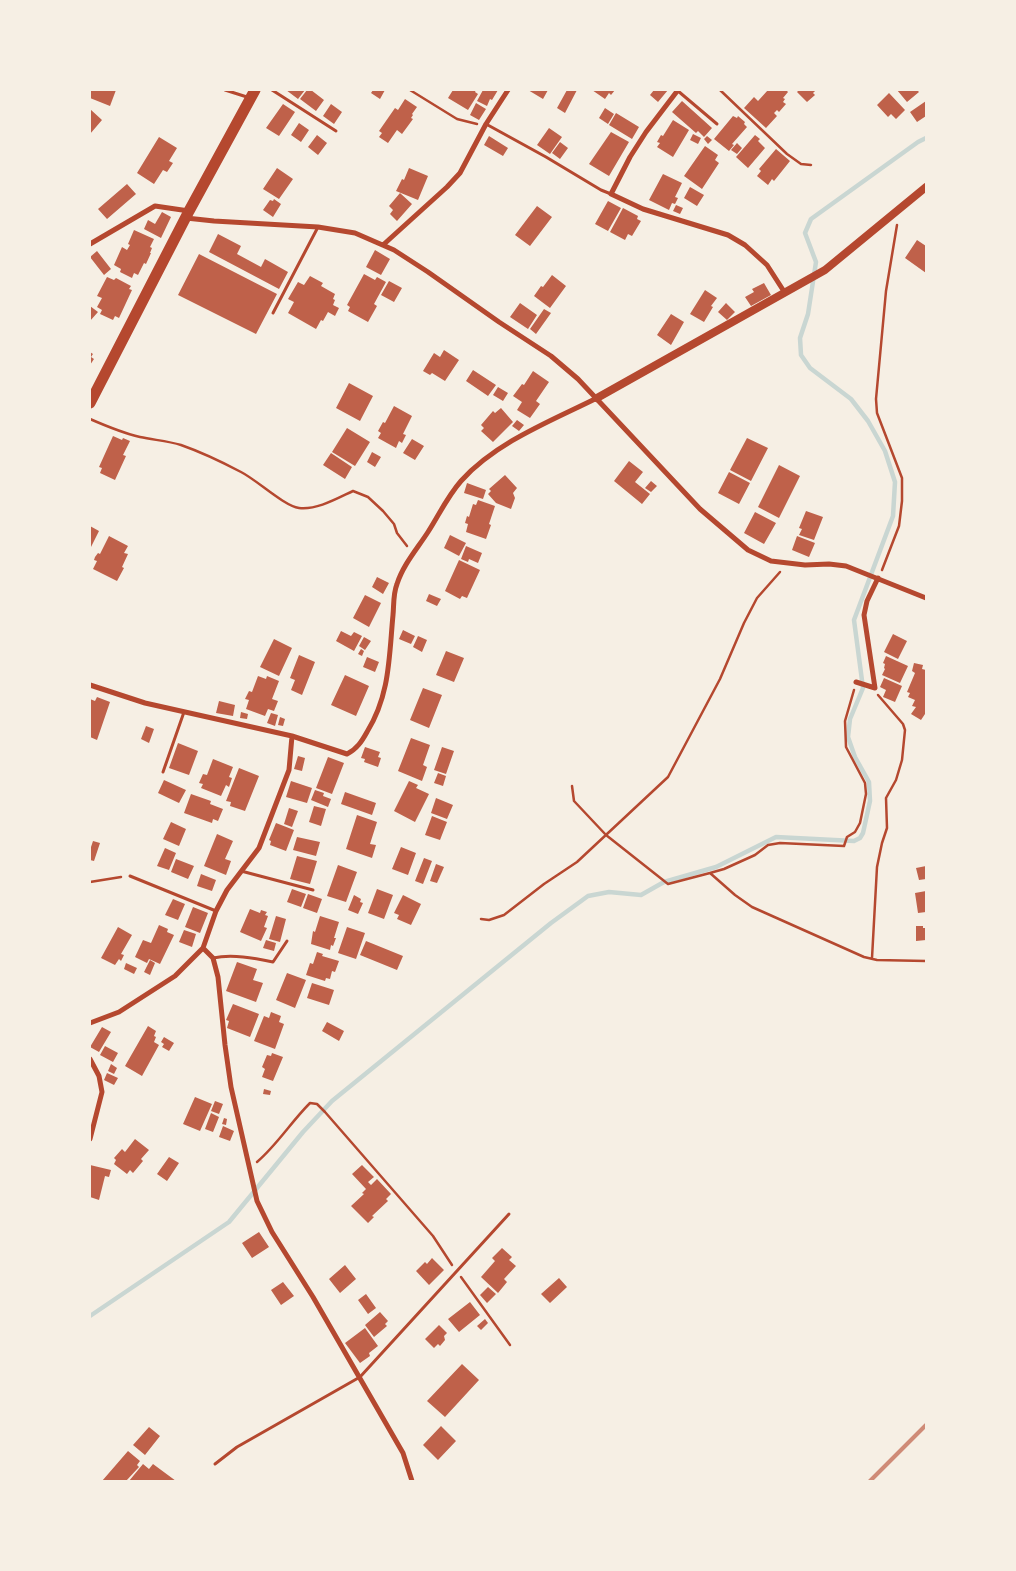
<!DOCTYPE html>
<html>
<head>
<meta charset="utf-8">
<style>
	body { margin:0 }
	#map { position:relative; width:1016px; height:1571px; overflow:hidden; background:#f6efe4; font-family:"Work Sans",sans-serif }
	canvas { display:block }
	.frame { position:absolute; inset:0; border:91px solid #f6efe4; pointer-events:none }
</style>
</head>
<body>
<div id="map">
<canvas width="1016" height="1571"></canvas>
<div class="frame"></div>
</div>
<script>
const c = document.querySelector('canvas').getContext('2d');
c.lineJoin = 'round';
function trace(path, color, width, dash) { c.strokeStyle = color; c.lineWidth = width; c.lineCap = dash ? 'butt' : 'round'; c.setLineDash(dash || []); c.stroke(path); }
function fillPath(path, color) { c.fillStyle = color; c.fill(path, 'evenodd'); }
trace(new Path2D(`
	M 90,1316 L 229,1222 L 303,1132 L 332,1101 L 551,923 L 588,896 L 609,892 L 641,895 L 664,882 L 716,867 L 776,837 L 854,841 L 860,838 L 863,833 L 870,801 L 869,782 L 855,757 L 848,737 L 850,719 L 863,688 L 854,620 L 893,516 L 895,482 L 885,451 L 868,421 L 851,399 L 810,368 L 801,355 L 800,338 L 808,314 L 816,262 L 805,233 L 811,219 L 918,142 L 926,138`), '#c9d6d2', 4.5);
fillPath(new Path2D(`
	M 90,90 L 116,90 L 110,106 L 90,98 Z
	M 286,90 L 305,90 L 298,99 Z
	M 307,90 L 311,90 L 324,100 L 316,111 L 300,99 Z
	M 373,90 L 385,90 L 380,99 L 371,93 Z
	M 453,90 L 476,90 L 475,92 L 478,94 L 468,110 L 448,98 Z
	M 483,90 L 498,90 L 492,100 L 490,99 L 487,106 L 477,101 Z
	M 528,90 L 548,90 L 543,99 Z
	M 567,90 L 577,90 L 565,113 L 557,108 Z
	M 592,90 L 615,90 L 611,95 L 609,93 L 605,99 Z
	M 654,90 L 668,90 L 658,102 L 650,95 Z
	M 768,90 L 786,90 L 788,92 L 783,98 L 785,99 L 783,102 L 786,104 L 779,112 L 777,110 L 774,113 L 777,116 L 766,128 L 744,108 L 754,97 L 758,101 Z
	M 799,90 L 816,90 L 813,93 L 815,95 L 807,102 L 797,92 Z
	M 897,90 L 917,90 L 919,92 L 907,102 Z
	M 889,93 L 905,110 L 896,119 L 891,114 L 888,117 L 877,105 Z
	M 405,99 L 417,107 L 412,114 L 413,115 L 411,118 L 413,119 L 402,134 L 397,130 L 388,143 L 379,137 L 382,133 L 379,131 L 395,108 L 398,110 Z
	M 682,101 L 712,128 L 704,137 L 698,131 L 696,133 L 672,112 Z
	M 926,101 L 926,116 L 917,122 L 910,112 Z
	M 476,103 L 486,109 L 479,120 L 470,115 Z
	M 283,104 L 295,112 L 279,136 L 266,128 Z
	M 331,104 L 342,112 L 334,124 L 323,116 Z
	M 605,108 L 614,114 L 608,124 L 599,118 Z
	M 90,109 L 102,120 L 90,134 Z
	M 616,113 L 639,127 L 632,139 L 609,125 Z
	M 733,116 L 737,118 L 738,116 L 745,122 L 744,124 L 747,127 L 732,144 L 734,145 L 729,151 L 714,139 Z
	M 673,120 L 689,130 L 673,157 L 657,147 L 660,143 L 657,142 L 661,135 L 663,136 Z
	M 299,123 L 309,130 L 301,142 L 291,135 Z
	M 549,128 L 562,137 L 550,154 L 537,145 Z
	M 611,132 L 629,142 L 609,176 L 589,164 Z
	M 693,134 L 701,138 L 698,144 L 690,140 Z
	M 317,135 L 327,143 L 318,155 L 308,147 Z
	M 755,135 L 760,139 L 758,141 L 765,148 L 748,168 L 736,157 Z
	M 489,136 L 508,148 L 503,156 L 484,145 Z
	M 707,136 L 712,140 L 708,144 L 704,139 Z
	M 159,137 L 177,148 L 169,161 L 173,163 L 167,172 L 163,170 L 154,184 L 137,173 Z
	M 560,142 L 568,148 L 560,159 L 552,153 Z
	M 737,143 L 742,148 L 737,154 L 731,150 Z
	M 705,146 L 718,155 L 715,160 L 719,163 L 702,189 L 684,176 Z
	M 776,149 L 790,161 L 774,181 L 772,179 L 768,185 L 757,176 L 761,171 L 759,169 Z
	M 277,168 L 293,179 L 279,199 L 263,189 Z
	M 409,168 L 428,176 L 418,200 L 396,191 L 402,179 L 404,180 Z
	M 663,174 L 682,183 L 675,197 L 678,198 L 675,204 L 672,203 L 669,210 L 649,200 Z
	M 127,184 L 136,194 L 107,219 L 98,209 Z
	M 690,187 L 704,195 L 697,206 L 684,198 Z
	M 400,193 L 412,204 L 397,221 L 390,214 L 393,210 L 389,206 Z
	M 274,199 L 281,204 L 273,217 L 263,210 L 270,200 L 273,201 Z
	M 608,201 L 621,208 L 608,231 L 595,224 Z
	M 676,205 L 683,208 L 680,214 L 673,211 Z
	M 537,206 L 552,217 L 530,246 L 515,235 Z
	M 623,208 L 638,216 L 637,219 L 641,221 L 632,236 L 628,234 L 625,240 L 610,232 Z
	M 162,212 L 171,217 L 161,238 L 144,229 L 148,220 L 155,224 Z
	M 134,230 L 154,239 L 150,247 L 152,248 L 150,253 L 151,253 L 146,264 L 144,263 L 138,275 L 134,273 L 132,278 L 120,272 L 121,269 L 114,265 L 122,247 L 127,250 L 130,245 L 128,244 Z
	M 218,234 L 241,246 L 237,254 L 261,267 L 265,259 L 288,272 L 279,289 L 209,252 Z
	M 917,240 L 926,246 L 926,273 L 905,258 Z
	M 375,250 L 390,259 L 381,275 L 366,267 Z
	M 97,251 L 111,269 L 104,275 L 90,257 Z
	M 199,254 L 277,294 L 256,334 L 178,295 Z
	M 364,274 L 375,280 L 377,277 L 386,282 L 374,304 L 377,306 L 368,322 L 348,311 L 350,307 L 347,305 Z
	M 552,275 L 566,286 L 550,308 L 534,296 L 541,286 L 543,287 Z
	M 310,276 L 323,283 L 321,286 L 335,294 L 333,299 L 335,300 L 333,305 L 339,308 L 335,316 L 328,312 L 323,321 L 321,320 L 316,329 L 288,313 L 294,302 L 288,299 L 298,282 L 304,285 Z
	M 107,277 L 114,280 L 116,278 L 131,286 L 129,289 L 132,290 L 119,318 L 115,316 L 113,320 L 100,314 L 102,310 L 97,307 L 102,298 L 97,296 Z
	M 389,281 L 402,288 L 394,302 L 381,295 Z
	M 764,283 L 771,295 L 751,306 L 745,297 L 754,292 L 752,289 Z
	M 705,290 L 717,298 L 711,306 L 713,307 L 704,322 L 690,314 Z
	M 520,303 L 537,315 L 528,329 L 510,317 Z
	M 726,303 L 735,312 L 727,320 L 718,312 Z
	M 90,306 L 98,312 L 90,321 Z
	M 544,309 L 551,313 L 536,334 L 530,329 Z
	M 671,314 L 684,322 L 671,345 L 657,335 Z
	M 444,350 L 459,360 L 445,381 L 432,373 L 430,375 L 423,371 L 434,353 L 440,357 Z
	M 90,352 L 93,354 L 91,357 L 94,359 L 90,365 Z
	M 473,370 L 496,385 L 488,396 L 466,381 Z
	M 533,371 L 549,382 L 536,401 L 540,404 L 530,418 L 517,410 L 522,402 L 513,396 L 522,384 L 524,385 Z
	M 349,383 L 373,396 L 360,421 L 336,408 Z
	M 498,387 L 508,393 L 503,401 L 493,395 Z
	M 394,406 L 412,416 L 403,434 L 406,435 L 402,443 L 399,441 L 396,448 L 378,438 L 381,433 L 378,431 L 383,422 L 385,423 Z
	M 501,408 L 513,422 L 493,442 L 481,431 L 484,428 L 481,425 L 493,411 L 495,413 Z
	M 517,420 L 524,425 L 519,431 L 512,426 Z
	M 347,428 L 370,442 L 355,466 L 332,452 Z
	M 113,436 L 122,440 L 123,438 L 130,441 L 123,455 L 126,456 L 115,480 L 100,473 L 102,468 L 99,467 Z
	M 747,438 L 768,448 L 751,481 L 730,470 Z
	M 412,439 L 424,446 L 415,460 L 403,453 Z
	M 372,452 L 381,457 L 375,467 L 367,462 Z
	M 331,453 L 352,467 L 345,479 L 323,465 Z
	M 629,461 L 643,472 L 635,482 L 650,494 L 642,504 L 614,481 Z
	M 779,465 L 800,476 L 779,518 L 758,507 Z
	M 729,472 L 750,483 L 739,504 L 718,493 Z
	M 505,475 L 517,488 L 513,493 L 515,498 L 511,509 L 496,503 L 488,494 L 491,491 L 489,489 Z
	M 651,481 L 657,486 L 651,492 L 645,488 Z
	M 467,483 L 486,490 L 483,499 L 464,493 Z
	M 478,500 L 495,506 L 489,524 L 491,525 L 486,539 L 466,532 L 468,524 L 465,523 L 467,516 L 469,517 L 473,504 L 476,505 Z
	M 806,511 L 823,517 L 814,540 L 799,535 L 802,529 L 799,528 Z
	M 755,512 L 776,523 L 764,544 L 744,533 Z
	M 90,526 L 99,531 L 90,549 Z
	M 450,535 L 466,543 L 459,556 L 444,548 Z
	M 109,536 L 128,546 L 124,553 L 128,554 L 122,567 L 124,568 L 117,581 L 93,569 L 97,561 L 94,560 L 95,557 L 98,553 L 100,554 Z
	M 797,536 L 815,543 L 809,557 L 792,550 Z
	M 466,546 L 482,553 L 478,563 L 469,559 L 468,562 L 461,559 Z
	M 459,560 L 480,570 L 467,598 L 462,596 L 460,599 L 445,591 Z
	M 377,577 L 389,583 L 383,594 L 372,587 Z
	M 429,594 L 441,599 L 437,606 L 426,601 Z
	M 365,595 L 381,603 L 369,627 L 353,618 Z
	M 403,630 L 415,636 L 411,644 L 399,639 Z
	M 341,631 L 351,636 L 354,632 L 362,636 L 354,651 L 336,641 Z
	M 893,634 L 907,641 L 898,659 L 884,652 Z
	M 418,636 L 427,640 L 422,652 L 413,647 Z
	M 364,637 L 371,641 L 365,650 L 359,646 Z
	M 274,639 L 292,648 L 279,676 L 260,667 Z
	M 361,649 L 364,651 L 362,656 L 358,654 Z
	M 446,651 L 464,658 L 454,682 L 436,675 Z
	M 299,655 L 315,662 L 302,695 L 291,690 L 295,680 L 290,678 Z
	M 886,656 L 908,666 L 900,683 L 882,675 L 885,669 L 884,668 L 885,664 L 883,663 Z
	M 367,657 L 379,662 L 375,672 L 363,667 Z
	M 914,663 L 923,665 L 922,669 L 926,670 L 926,715 L 925,714 L 921,720 L 911,714 L 916,707 L 912,706 L 915,700 L 908,697 L 910,693 L 907,692 L 915,673 L 912,671 Z
	M 345,675 L 369,686 L 356,716 L 331,705 Z
	M 258,676 L 266,679 L 267,676 L 279,681 L 272,699 L 278,701 L 274,711 L 268,709 L 265,716 L 246,709 L 249,700 L 245,699 L 249,691 L 252,692 Z
	M 884,678 L 902,686 L 895,702 L 883,697 L 886,690 L 880,687 Z
	M 423,688 L 442,695 L 429,728 L 410,720 Z
	M 97,697 L 110,702 L 97,740 L 90,737 L 90,699 L 95,701 Z
	M 219,701 L 235,705 L 233,716 L 216,713 Z
	M 241,712 L 248,714 L 247,719 L 240,718 Z
	M 271,713 L 278,715 L 275,726 L 267,723 Z
	M 280,717 L 285,719 L 283,726 L 278,725 Z
	M 146,726 L 154,729 L 149,743 L 141,739 Z
	M 411,738 L 430,745 L 423,765 L 427,767 L 422,781 L 398,771 Z
	M 178,743 L 198,751 L 189,775 L 169,768 Z
	M 365,747 L 380,752 L 378,757 L 381,758 L 378,767 L 364,762 L 365,759 L 361,758 Z
	M 442,747 L 454,751 L 446,774 L 434,770 Z
	M 298,756 L 305,758 L 302,771 L 294,769 Z
	M 328,757 L 344,763 L 332,794 L 316,788 Z
	M 213,759 L 233,767 L 229,777 L 232,778 L 229,787 L 226,785 L 221,796 L 201,788 L 203,784 L 199,783 L 203,774 L 207,775 Z
	M 239,768 L 259,776 L 245,811 L 230,806 L 231,802 L 226,801 Z
	M 438,773 L 446,776 L 443,786 L 434,783 Z
	M 164,780 L 186,790 L 179,803 L 158,793 Z
	M 291,781 L 312,788 L 307,803 L 286,797 Z
	M 409,781 L 418,785 L 416,788 L 429,794 L 415,822 L 394,811 Z
	M 315,790 L 324,793 L 323,796 L 331,799 L 328,807 L 311,800 Z
	M 345,792 L 376,803 L 372,815 L 341,804 Z
	M 191,794 L 211,801 L 210,804 L 223,809 L 218,821 L 213,819 L 212,823 L 184,813 Z
	M 436,798 L 453,805 L 447,819 L 431,813 Z
	M 314,806 L 326,809 L 321,826 L 309,822 Z
	M 289,808 L 298,811 L 292,827 L 284,824 Z
	M 357,815 L 377,822 L 370,844 L 376,845 L 372,858 L 346,849 Z
	M 432,816 L 447,822 L 440,840 L 425,835 Z
	M 171,822 L 186,829 L 179,846 L 163,839 Z
	M 276,823 L 294,830 L 286,851 L 270,845 L 271,841 L 269,840 Z
	M 217,834 L 233,841 L 225,859 L 231,861 L 226,875 L 204,866 Z
	M 297,837 L 320,842 L 316,856 L 293,850 Z
	M 93,841 L 100,843 L 94,861 L 90,860 L 90,850 Z
	M 401,847 L 416,853 L 408,875 L 392,869 Z
	M 165,848 L 176,853 L 169,870 L 157,866 Z
	M 297,856 L 317,861 L 310,884 L 290,879 Z
	M 424,858 L 432,861 L 423,884 L 415,881 Z
	M 176,859 L 194,866 L 188,879 L 171,872 Z
	M 436,864 L 444,867 L 437,883 L 430,881 Z
	M 338,865 L 357,872 L 346,902 L 327,896 Z
	M 926,866 L 926,879 L 919,880 L 916,868 Z
	M 201,874 L 216,880 L 212,891 L 197,886 Z
	M 292,889 L 306,894 L 301,907 L 287,902 Z
	M 377,889 L 393,895 L 384,919 L 368,913 Z
	M 926,891 L 926,912 L 918,913 L 915,893 Z
	M 308,894 L 322,899 L 317,913 L 303,908 Z
	M 354,895 L 361,899 L 360,902 L 363,903 L 358,914 L 348,910 Z
	M 403,895 L 421,904 L 411,925 L 397,919 L 399,915 L 394,913 Z
	M 173,899 L 185,904 L 178,920 L 165,915 Z
	M 193,907 L 208,913 L 200,933 L 185,927 Z
	M 250,909 L 260,913 L 261,910 L 267,912 L 265,915 L 268,916 L 264,927 L 267,928 L 261,941 L 240,932 Z
	M 276,916 L 286,919 L 280,942 L 269,939 Z
	M 320,916 L 339,922 L 334,938 L 336,938 L 333,946 L 331,945 L 330,950 L 311,944 L 313,931 L 315,932 Z
	M 159,925 L 168,929 L 167,932 L 174,935 L 160,964 L 149,959 L 147,963 L 135,957 L 143,940 L 151,943 Z
	M 916,926 L 923,926 L 923,928 L 926,928 L 926,940 L 916,941 Z
	M 118,927 L 132,935 L 121,954 L 124,955 L 121,961 L 119,959 L 115,965 L 101,958 Z
	M 347,927 L 365,933 L 356,959 L 338,953 Z
	M 184,930 L 196,934 L 192,947 L 179,942 Z
	M 266,940 L 276,943 L 274,951 L 263,948 Z
	M 366,941 L 403,956 L 397,970 L 360,955 Z
	M 317,952 L 323,954 L 322,956 L 339,961 L 335,972 L 332,971 L 330,979 L 326,978 L 325,981 L 306,975 L 310,963 L 313,964 Z
	M 150,960 L 155,963 L 150,975 L 144,972 Z
	M 237,962 L 257,969 L 253,980 L 263,983 L 256,1002 L 226,991 Z
	M 126,963 L 137,968 L 134,974 L 124,969 Z
	M 287,973 L 306,980 L 295,1008 L 276,1000 Z
	M 312,983 L 334,990 L 329,1005 L 307,998 Z
	M 233,1004 L 259,1014 L 250,1037 L 227,1028 L 229,1021 L 226,1020 Z
	M 271,1012 L 281,1016 L 279,1022 L 284,1024 L 275,1049 L 254,1041 L 264,1016 L 269,1018 Z
	M 327,1022 L 344,1031 L 339,1041 L 322,1031 Z
	M 148,1026 L 156,1031 L 154,1036 L 156,1037 L 154,1042 L 159,1045 L 142,1076 L 125,1066 Z
	M 102,1027 L 111,1032 L 99,1052 L 90,1047 Z
	M 164,1037 L 174,1043 L 169,1051 L 162,1047 L 164,1044 L 161,1042 Z
	M 105,1046 L 118,1053 L 113,1062 L 100,1055 Z
	M 272,1053 L 283,1057 L 273,1081 L 262,1077 L 265,1069 L 262,1067 L 267,1055 L 271,1056 Z
	M 111,1064 L 117,1068 L 114,1074 L 108,1071 Z
	M 107,1073 L 118,1078 L 114,1085 L 104,1080 Z
	M 264,1089 L 271,1091 L 270,1095 L 263,1094 Z
	M 195,1097 L 212,1104 L 200,1131 L 183,1124 Z
	M 215,1101 L 223,1104 L 219,1114 L 211,1111 Z
	M 211,1113 L 219,1117 L 213,1132 L 205,1129 Z
	M 224,1118 L 227,1119 L 226,1125 L 222,1124 Z
	M 223,1126 L 234,1131 L 230,1141 L 219,1137 Z
	M 135,1139 L 149,1150 L 141,1159 L 143,1161 L 133,1173 L 130,1170 L 127,1174 L 114,1164 L 116,1160 L 114,1158 L 122,1149 L 125,1152 Z
	M 169,1157 L 179,1163 L 167,1181 L 157,1174 Z
	M 90,1165 L 111,1170 L 109,1177 L 105,1176 L 99,1200 L 90,1197 Z
	M 362,1165 L 374,1177 L 368,1182 L 371,1185 L 377,1179 L 391,1194 L 386,1199 L 388,1201 L 372,1216 L 374,1217 L 368,1223 L 351,1206 L 364,1194 L 362,1193 L 366,1189 L 352,1174 Z
	M 259,1232 L 269,1247 L 252,1258 L 242,1243 Z
	M 502,1248 L 512,1257 L 509,1260 L 516,1266 L 504,1279 L 507,1282 L 498,1293 L 481,1277 L 495,1261 L 492,1258 Z
	M 432,1258 L 444,1270 L 429,1285 L 416,1271 L 425,1262 L 427,1264 Z
	M 345,1265 L 356,1279 L 340,1293 L 329,1279 Z
	M 559,1278 L 567,1287 L 550,1303 L 541,1294 Z
	M 283,1282 L 294,1296 L 281,1305 L 271,1290 Z
	M 488,1287 L 496,1294 L 487,1303 L 480,1295 Z
	M 366,1294 L 376,1308 L 368,1314 L 358,1300 Z
	M 470,1302 L 480,1315 L 459,1332 L 448,1319 Z
	M 380,1312 L 388,1321 L 385,1324 L 387,1326 L 374,1337 L 365,1325 Z
	M 485,1319 L 488,1323 L 481,1330 L 477,1326 Z
	M 439,1325 L 447,1333 L 444,1336 L 445,1340 L 440,1346 L 438,1344 L 434,1348 L 425,1339 Z
	M 365,1328 L 378,1346 L 369,1353 L 370,1356 L 360,1363 L 345,1343 Z
	M 462,1364 L 479,1380 L 445,1417 L 427,1401 Z
	M 441,1426 L 456,1441 L 438,1460 L 423,1445 Z
	M 149,1427 L 160,1436 L 145,1455 L 133,1445 Z
	M 128,1451 L 140,1461 L 137,1465 L 139,1467 L 126,1481 L 102,1481 Z
	M 143,1464 L 149,1469 L 153,1464 L 176,1481 L 129,1481 Z`), '#bf614a');
trace(new Path2D(`
	M 410,90 L 457,119 L 477,124
	M 720,90 L 787,154 L 801,164 L 811,165
	M 90,419 C 106,426 123,433 140,437 C 154,440 168,441 181,445 C 201,452 222,462 241,472 C 257,480 284,506 299,508 C 317,510 336,499 353,491 L 368,497 L 383,511 L 394,524 L 397,533 L 407,546
	M 882,570 L 899,526 L 902,501 L 902,478 L 877,413 L 876,399 L 886,291 L 897,225
	M 572,786 L 574,801 L 606,835 L 668,884 L 710,873 L 735,895 L 752,907 L 864,957 L 877,960 L 926,961
	M 710,873 L 724,869 L 755,855 L 768,845 L 780,843 L 844,846 L 847,837 L 855,832 L 860,823 L 866,794 L 865,783 L 846,747 L 845,721 L 854,690
	M 90,882 L 121,877
	M 481,919 L 489,920 L 504,915 L 544,884 L 577,862 L 668,777 L 720,679 L 744,623 L 757,598 L 780,572
	M 872,958 L 877,867 L 882,843 L 887,828 L 886,798 L 896,780 L 902,760 L 905,730 L 903,724 L 878,695
	M 257,1162 C 277,1145 291,1122 310,1103 L 317,1104 L 325,1112 L 433,1236 L 452,1265
	M 461,1277 L 510,1345`), '#b5482f', 2.5);
trace(new Path2D(`
	M 225,90 L 247,97
	M 272,90 L 336,131
	M 678,91 L 717,124
	M 486,124 L 546,157 L 601,190 L 611,194
	M 273,313 L 318,227
	M 163,772 L 184,712
	M 241,871 L 313,890
	M 130,876 L 216,911
	M 213,958 C 232,954 254,958 273,962 L 287,941
	M 215,1464 L 237,1447 L 360,1377 L 509,1214`), '#b5482f', 3);
trace(new Path2D(`
	M 678,90 L 646,132 L 630,157 L 611,194 L 643,209 L 728,235 L 745,245 L 767,265 L 785,293
	M 186,218 L 214,221 L 318,227 L 355,233 L 394,250 L 428,272 L 499,322 L 551,356 L 578,379 L 700,509 L 748,550 L 771,561 L 805,565 L 829,564 L 846,566 L 926,598
	M 90,244 L 155,206 L 189,211
	M 383,245 L 447,187 L 460,173 L 486,124 L 508,90
	M 856,682 L 875,688 L 864,615 L 867,601 L 878,578
	M 90,685 L 145,703 L 292,736 L 347,754 C 357,749 362,741 367,732 C 390,695 389,657 393,615 C 394,605 393,594 397,584 C 403,565 417,549 428,532 C 439,515 447,497 461,481 C 496,442 551,421 597,398
	M 203,948 L 213,958 L 218,977 L 225,1045 L 231,1087 L 257,1201 L 272,1232 L 313,1297 L 403,1453 L 412,1481
	M 90,1023 L 119,1012 L 175,976 L 203,948 L 216,911 L 227,890 L 259,848 L 289,770 L 292,736
	M 90,1059 L 99,1076 L 102,1092 L 90,1139`), '#b5482f', 5);
trace(new Path2D(`
	M 597,398 L 825,270 L 926,187`), '#b5482f', 8);
trace(new Path2D(`
	M 90,403 L 189,211 L 255,90`), '#b5482f', 11);
trace(new Path2D(`
	M 870,1481 L 926,1425`), '#cf8b77', 4);
</script>
</body>
</html>
